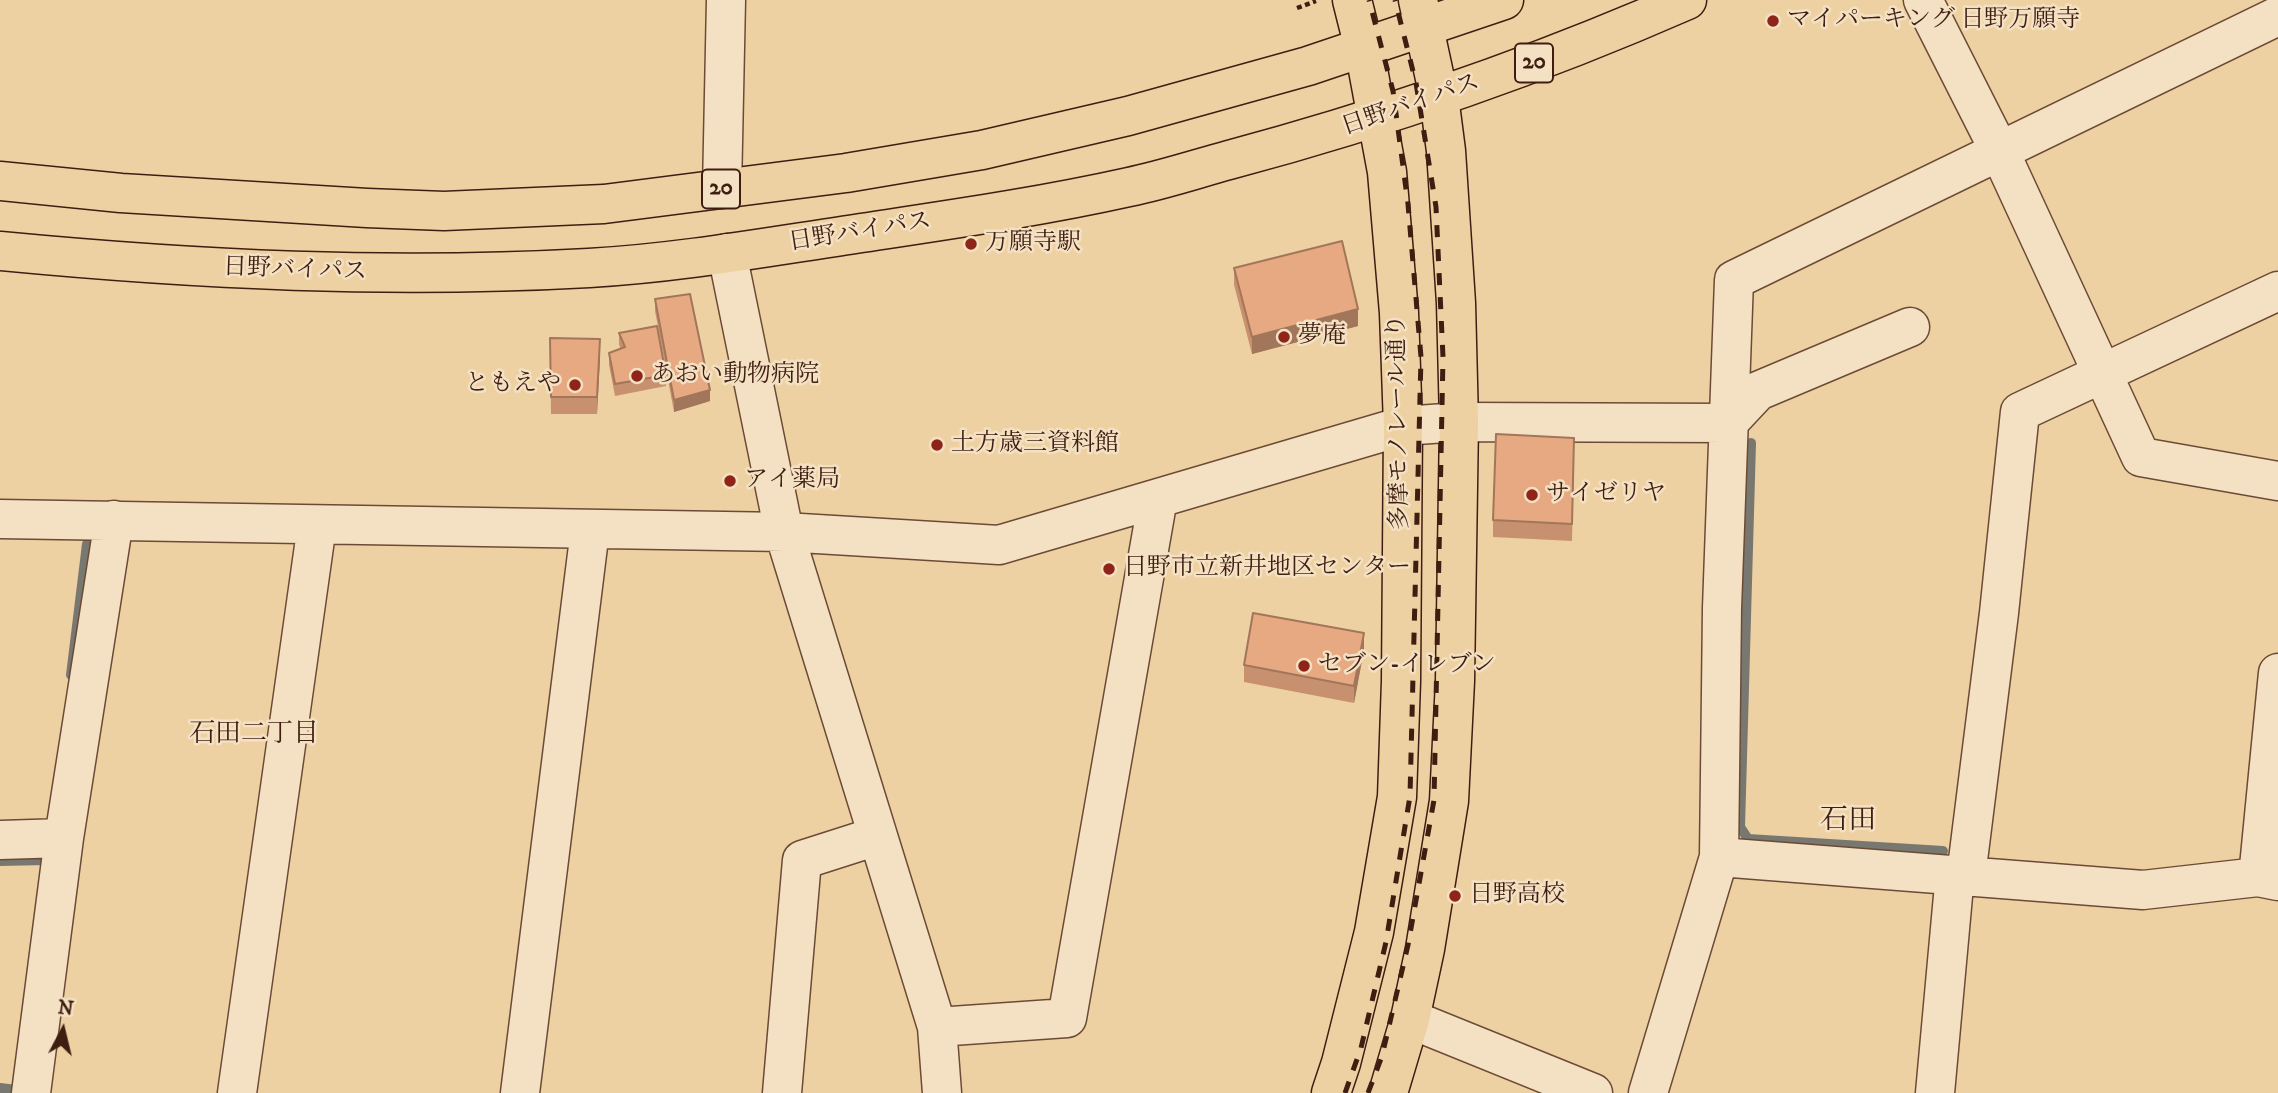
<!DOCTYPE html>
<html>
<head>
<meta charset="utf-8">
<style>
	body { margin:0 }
	#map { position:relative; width:2278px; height:1093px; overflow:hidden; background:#eed1a2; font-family:"IM FELL DW Pica",serif }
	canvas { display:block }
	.north { position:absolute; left:28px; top:995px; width:70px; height:70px; -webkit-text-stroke:5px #f4e1c3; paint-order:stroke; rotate:7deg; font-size:19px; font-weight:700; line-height:28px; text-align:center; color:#3f1e12 }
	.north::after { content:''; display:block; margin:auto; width:24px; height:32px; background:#3f1e12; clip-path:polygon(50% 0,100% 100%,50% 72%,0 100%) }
</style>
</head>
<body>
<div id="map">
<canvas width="2278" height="1093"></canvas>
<div class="north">N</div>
</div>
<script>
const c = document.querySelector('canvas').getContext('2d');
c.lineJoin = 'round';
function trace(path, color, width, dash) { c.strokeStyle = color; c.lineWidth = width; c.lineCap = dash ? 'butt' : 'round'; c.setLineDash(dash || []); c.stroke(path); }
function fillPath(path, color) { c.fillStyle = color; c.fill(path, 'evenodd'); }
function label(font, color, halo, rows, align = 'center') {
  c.font = font + ' "IM FELL DW Pica","Noto Serif JP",serif'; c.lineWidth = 5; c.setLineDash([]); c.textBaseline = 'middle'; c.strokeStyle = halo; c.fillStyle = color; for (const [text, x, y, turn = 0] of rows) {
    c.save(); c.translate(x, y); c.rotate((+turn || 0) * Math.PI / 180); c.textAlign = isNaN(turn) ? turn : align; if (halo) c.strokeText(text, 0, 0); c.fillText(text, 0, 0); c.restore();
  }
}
trace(new Path2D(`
	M 1751,443 L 1740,827 L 1748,839 L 1943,851
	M 71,675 L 87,544
	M 0,861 L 47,860
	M 0,1088 L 25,1091`), '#787871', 10);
const minor = new Path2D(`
	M 1923,0 L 1999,150 L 2141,457 L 2278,481
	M 722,189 L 726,0
	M 727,253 L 784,532 L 937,1027 L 942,1093
	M 0,519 L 784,532 L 999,545 L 1403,426 L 1459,422 L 1728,423 L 1758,391 L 1910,327
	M 64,838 L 114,520
	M 0,840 L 64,838 L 31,1093
	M 1719,857 L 2143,890 L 2258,877 L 2278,881
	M 1966,876 L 1999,613 L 2020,412 L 2278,291
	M 2258,877 L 2278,673
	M 1410,1019 L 1593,1093
	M 937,1027 L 1067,1018 L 1158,498
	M 237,1093 L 317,525
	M 520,1093 L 590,530
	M 782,1093 L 802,860 L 877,836
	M 1648,1093 L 1719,857 L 1722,608 L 1734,280 L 2278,16
	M 1935,1093 L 1955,874`);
const major = new Path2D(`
	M 1331,1093 L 1341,1063 L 1374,932 L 1397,797 L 1401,681 L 1403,426 L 1399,313 L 1387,172 L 1364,48 L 1352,0
	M 1388,1093 L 1410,1019 L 1425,949 L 1449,801 L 1455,681 L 1459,422 L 1456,303 L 1446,151 L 1439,97 L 1418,0`);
const highway = new Path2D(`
	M 0,181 L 121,193 L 367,208 L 444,211 L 604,204 L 846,173 L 982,150 L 1128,116 L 1308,66 L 1504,0
	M 0,251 C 198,270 390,279 589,268 C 678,263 767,247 855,234 C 947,220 1039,207 1129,187 C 1163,180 1196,169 1229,160 C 1386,118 1539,65 1687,0`);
trace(minor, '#6b4b36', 41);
trace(major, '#3f1e12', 41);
trace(highway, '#3f1e12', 41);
trace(new Path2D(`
	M 1297,8 L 1316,1`), '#3f1e12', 4.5, [5, 3.5]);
trace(minor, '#f4e1c3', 38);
trace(major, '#eed1a2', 38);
trace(highway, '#eed1a2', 38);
trace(new Path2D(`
	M 1345,1093 L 1361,1048 L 1386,942 L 1410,796 L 1421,357 L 1408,204 L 1393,91 L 1369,0
	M 1368,1093 L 1382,1056 L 1408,945 L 1434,800 L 1443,357 L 1436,207 L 1416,83 L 1395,0`), '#3f1e12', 5, [12, 12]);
fillPath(new Path2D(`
	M 1234,268 L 1358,326 L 1252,354 L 1234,285 Z
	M 655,299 L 710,401 L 674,412 L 655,311 Z
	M 619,333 L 666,375 L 666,386 L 615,396 L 609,365 L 609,353 L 621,349 L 619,345 Z
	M 550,338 L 600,356 L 597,414 L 551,414 Z
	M 1574,455 L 1572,541 L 1493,537 L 1493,520 Z
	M 1364,650 L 1354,703 L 1244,682 L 1244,665 Z`), '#c7916f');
fillPath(new Path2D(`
	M 1358,309 L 1358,326 L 1252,354 L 1252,337 Z
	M 600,339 L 600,356 L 597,414 L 597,397 Z
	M 710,390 L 710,401 L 674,412 L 674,400 Z
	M 1364,633 L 1364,650 L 1354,703 L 1354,686 Z`), '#a2765a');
const building = new Path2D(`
	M 1342,241 L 1358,309 L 1252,337 L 1234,268 Z
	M 690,294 L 710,390 L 674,400 L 655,299 Z
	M 657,326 L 666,375 L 615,384 L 609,353 L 625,347 L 619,333 Z
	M 550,338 L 600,339 L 597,397 L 551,397 Z
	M 1496,434 L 1574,438 L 1572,524 L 1493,520 Z
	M 1253,613 L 1364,633 L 1354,686 L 1244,665 Z`);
fillPath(building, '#e7a981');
trace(building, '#a2765a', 2);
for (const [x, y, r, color] of [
	[1773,21,7,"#8f2418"],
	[971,244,7,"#8f2418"],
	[1284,337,7,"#8f2418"],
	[637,376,7,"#8f2418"],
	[575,385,7,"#8f2418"],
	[937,445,7,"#8f2418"],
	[730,481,7,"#8f2418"],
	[1532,495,7,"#8f2418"],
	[1109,569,7,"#8f2418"],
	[1304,666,7,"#8f2418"],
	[1455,896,7,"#8f2418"]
]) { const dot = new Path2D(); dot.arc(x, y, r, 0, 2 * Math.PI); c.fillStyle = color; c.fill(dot); trace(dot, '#f4e1c3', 2.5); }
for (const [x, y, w] of [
	[1534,63,38],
	[721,189,38]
]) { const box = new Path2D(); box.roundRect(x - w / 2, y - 19.5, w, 39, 5); c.fillStyle = '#f4e1c3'; c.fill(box); trace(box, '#3f1e12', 2); }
label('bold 23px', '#3f1e12', null, [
	["20",1534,63],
	["20",721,189]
]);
label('24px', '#3f1e12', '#f4e1c3', [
	["マイパーキング 日野万願寺",1787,21],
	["万願寺駅",985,244],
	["夢庵",1298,337],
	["あおい動物病院",651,376],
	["ともえや",561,385,"right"],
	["土方歳三資料館",951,445],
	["アイ薬局",744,481],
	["サイゼリヤ",1546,495],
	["日野市立新井地区センター",1123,569],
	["セブン-イレブン",1318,666],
	["日野高校",1469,896]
], 'left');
label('24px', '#3f1e12', '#f4e1c3', [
	["日野バイパス",1411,106,-19],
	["日野バイパス",860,233,-9],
	["日野バイパス",295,271,2],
	["多摩モノレール通り",1400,422,-91]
]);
label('26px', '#3f1e12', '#f4e1c3', [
	["石田二丁目",254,736]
]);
label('28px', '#3f1e12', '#f4e1c3', [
	["石田",1848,822]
]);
</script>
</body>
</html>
